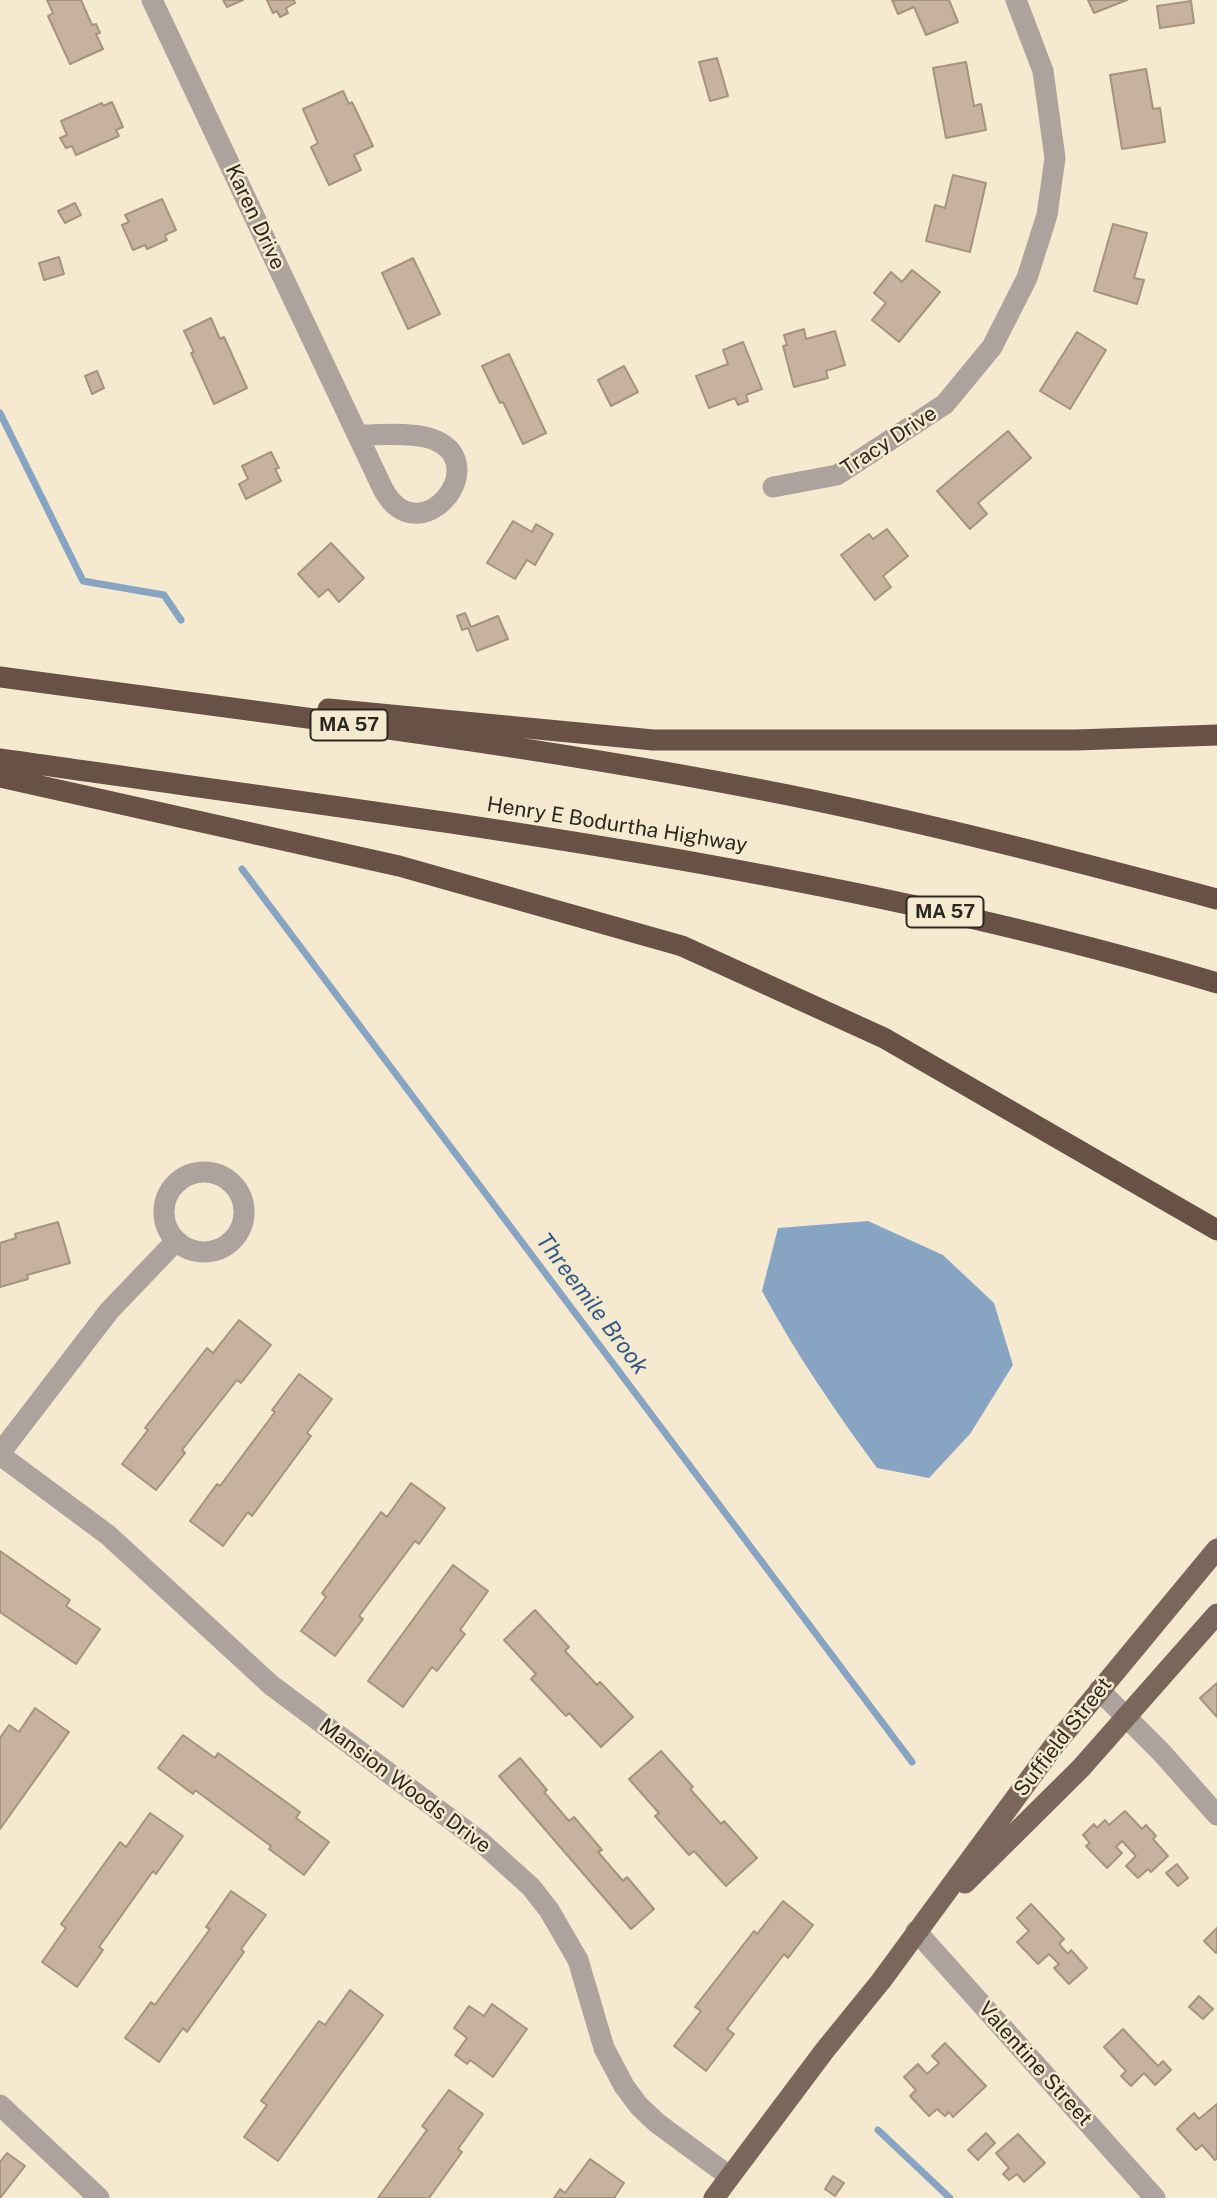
<!DOCTYPE html>
<html>
<head>
<meta charset="utf-8">
<style>
	body { margin:0 }
	canvas { display:block; background:#f5ead0 }
</style>
</head>
<body>
<canvas width="1217" height="2198"></canvas>
<script>
const c = document.querySelector('canvas').getContext('2d');
c.lineJoin = 'round';
function fillPath(path, color) { c.fillStyle = color; c.fill(path, 'evenodd'); }
function trace(path, color, width, dash) { c.strokeStyle = color; c.lineWidth = width; c.lineCap = dash ? 'butt' : 'round'; c.setLineDash(dash || []); c.stroke(path); }
function label(font, color, halo, rows, align = 'center') {
  c.font = font + ' "Public Sans",sans-serif'; c.lineWidth = 5; c.setLineDash([]); c.textBaseline = 'middle'; c.strokeStyle = halo; c.fillStyle = color; for (const [text, x, y, turn = 0] of rows) {
    c.save(); c.translate(x, y); c.rotate((+turn || 0) * Math.PI / 180); c.textAlign = isNaN(turn) ? turn : align; if (halo) c.strokeText(text, 0, 0); c.fillText(text, 0, 0); c.restore();
  }
}
fillPath(new Path2D(`
	M 868,1221 L 943,1255 L 994,1303 L 1013,1365 L 970,1434 L 929,1478 L 877,1468 C 835,1411 796,1354 762,1291 L 778,1228 Z`), '#88a4c3');
trace(new Path2D(`
	M 0,413 L 83,581 L 164,595 L 181,620
	M 242,869 L 912,1762
	M 878,2130 L 950,2198`), '#88a4c3', 7);
const building = new Path2D(`
	M 47,0 L 81,0 L 92,25 L 96,24 L 100,33 L 96,34 L 103,49 L 70,64 L 48,16 L 53,13 Z
	M 223,0 L 243,0 L 227,7 Z
	M 267,0 L 294,0 L 295,3 L 286,8 L 288,13 L 280,17 L 277,11 L 273,13 Z
	M 892,0 L 949,0 L 958,22 L 926,35 L 914,7 L 898,14 Z
	M 1088,0 L 1127,0 L 1094,13 Z
	M 1191,1 L 1194,23 L 1160,28 L 1157,6 Z
	M 717,58 L 728,96 L 710,101 L 699,62 Z
	M 966,62 L 974,106 L 981,104 L 986,130 L 946,138 L 933,68 Z
	M 1146,69 L 1153,109 L 1160,108 L 1165,142 L 1122,149 L 1110,75 Z
	M 343,91 L 349,104 L 352,102 L 373,146 L 354,155 L 361,170 L 329,185 L 311,147 L 318,143 L 303,109 Z
	M 112,102 L 123,127 L 116,130 L 119,136 L 76,155 L 72,146 L 66,148 L 60,138 L 67,135 L 61,121 L 102,103 L 103,106 Z
	M 953,175 L 986,183 L 970,252 L 926,241 L 935,205 L 945,208 Z
	M 162,199 L 176,230 L 165,235 L 167,240 L 147,249 L 145,245 L 133,250 L 122,225 L 129,222 L 125,215 Z
	M 75,203 L 81,215 L 65,223 L 58,211 Z
	M 1113,224 L 1147,233 L 1134,278 L 1144,280 L 1137,304 L 1094,291 Z
	M 59,257 L 64,274 L 44,280 L 39,263 Z
	M 413,258 L 440,314 L 408,329 L 382,273 Z
	M 912,270 L 940,292 L 899,342 L 872,320 L 886,303 L 874,293 L 891,272 L 902,282 Z
	M 211,318 L 220,339 L 224,337 L 247,388 L 214,404 L 191,353 L 194,352 L 184,331 Z
	M 804,329 L 806,339 L 835,331 L 845,365 L 826,371 L 828,378 L 794,387 L 783,346 L 787,345 L 784,335 Z
	M 1077,332 L 1106,350 L 1070,409 L 1040,391 Z
	M 743,342 L 762,389 L 746,395 L 748,401 L 738,405 L 735,398 L 709,408 L 696,376 L 728,364 L 723,350 Z
	M 509,354 L 546,433 L 523,444 L 503,402 L 500,403 L 482,366 Z
	M 624,366 L 638,392 L 611,406 L 598,380 Z
	M 97,371 L 104,388 L 92,394 L 85,376 Z
	M 1008,431 L 1031,458 L 978,503 L 987,514 L 970,529 L 937,491 Z
	M 271,452 L 279,468 L 275,469 L 281,481 L 246,499 L 239,484 L 248,479 L 242,466 Z
	M 513,521 L 532,532 L 536,524 L 553,534 L 535,565 L 527,560 L 515,579 L 487,563 Z
	M 887,529 L 908,556 L 883,576 L 891,587 L 875,600 L 841,555 L 869,534 L 873,539 Z
	M 331,543 L 364,578 L 339,602 L 328,589 L 319,597 L 298,574 Z
	M 465,613 L 471,627 L 498,616 L 508,639 L 477,651 L 468,628 L 462,630 L 457,616 Z
	M 58,1222 L 70,1263 L 27,1275 L 28,1279 L 0,1287 L 0,1243 L 16,1238 L 15,1234 Z
	M 239,1320 L 271,1345 L 241,1383 L 237,1380 L 182,1450 L 185,1453 L 156,1490 L 122,1464 L 148,1430 L 145,1428 L 207,1348 L 213,1353 Z
	M 299,1374 L 332,1399 L 307,1433 L 311,1436 L 252,1516 L 248,1512 L 223,1546 L 190,1521 L 217,1484 L 220,1486 L 275,1412 L 272,1410 Z
	M 411,1483 L 445,1508 L 419,1544 L 415,1541 L 359,1616 L 363,1619 L 335,1656 L 301,1631 L 326,1597 L 322,1593 L 381,1512 L 387,1517 Z
	M 0,1551 L 70,1600 L 66,1606 L 100,1629 L 76,1664 L 0,1612 Z
	M 453,1565 L 488,1591 L 460,1630 L 465,1634 L 437,1671 L 432,1667 L 403,1707 L 368,1681 Z
	M 535,1610 L 569,1647 L 565,1651 L 597,1685 L 600,1682 L 633,1717 L 601,1747 L 569,1713 L 566,1716 L 531,1679 L 536,1674 L 504,1640 Z
	M 1217,1683 L 1217,1717 L 1200,1698 Z
	M 35,1708 L 69,1732 L 0,1829 L 0,1738 L 9,1725 L 19,1732 Z
	M 183,1735 L 215,1758 L 218,1753 L 300,1812 L 296,1818 L 329,1842 L 304,1875 L 269,1849 L 271,1846 L 195,1790 L 193,1794 L 158,1768 Z
	M 661,1751 L 693,1787 L 690,1789 L 721,1824 L 724,1821 L 757,1858 L 726,1886 L 694,1851 L 689,1855 L 655,1816 L 659,1813 L 629,1779 Z
	M 520,1758 L 547,1790 L 544,1792 L 569,1821 L 574,1817 L 602,1850 L 598,1852 L 623,1881 L 627,1877 L 654,1909 L 631,1929 L 499,1776 Z
	M 1125,1811 L 1142,1829 L 1146,1825 L 1156,1836 L 1153,1839 L 1168,1856 L 1151,1872 L 1148,1869 L 1138,1878 L 1126,1866 L 1136,1856 L 1122,1841 L 1116,1847 L 1122,1853 L 1107,1868 L 1086,1846 L 1090,1843 L 1083,1835 L 1094,1824 L 1097,1828 L 1105,1820 L 1109,1825 Z
	M 150,1813 L 183,1836 L 156,1874 L 153,1871 L 99,1947 L 103,1950 L 77,1987 L 42,1962 L 66,1928 L 61,1924 L 120,1842 L 126,1847 Z
	M 1177,1864 L 1188,1878 L 1178,1886 L 1166,1873 Z
	M 231,1891 L 266,1915 L 241,1949 L 244,1952 L 187,2032 L 183,2028 L 159,2062 L 125,2038 L 151,2002 L 155,2005 L 210,1929 L 206,1927 Z
	M 783,1901 L 813,1925 L 788,1958 L 784,1954 L 727,2029 L 734,2034 L 706,2071 L 674,2046 L 701,2011 L 695,2007 L 754,1931 L 757,1934 Z
	M 1031,1904 L 1064,1939 L 1059,1944 L 1068,1954 L 1071,1950 L 1087,1968 L 1069,1984 L 1054,1968 L 1059,1964 L 1049,1954 L 1038,1964 L 1017,1942 L 1029,1931 L 1017,1918 Z
	M 1217,1928 L 1217,1952 L 1216,1953 L 1204,1941 Z
	M 350,1990 L 383,2015 L 278,2161 L 244,2137 L 267,2105 L 261,2101 L 319,2021 L 325,2025 Z
	M 1199,1996 L 1213,2009 L 1203,2019 L 1189,2007 Z
	M 492,2004 L 527,2029 L 493,2077 L 470,2060 L 467,2064 L 455,2055 L 467,2038 L 454,2028 L 469,2006 L 484,2016 Z
	M 1123,2029 L 1158,2066 L 1163,2061 L 1171,2070 L 1155,2085 L 1144,2073 L 1131,2086 L 1121,2076 L 1126,2071 L 1104,2047 Z
	M 945,2043 L 986,2086 L 953,2117 L 949,2112 L 945,2116 L 937,2109 L 929,2116 L 910,2096 L 916,2090 L 904,2077 L 918,2064 L 927,2074 L 939,2063 L 932,2056 Z
	M 449,2090 L 483,2114 L 458,2149 L 462,2152 L 429,2198 L 378,2198 L 427,2130 L 422,2126 Z
	M 1217,2104 L 1217,2159 L 1215,2160 L 1202,2145 L 1196,2150 L 1177,2129 L 1194,2113 L 1199,2119 Z
	M 986,2133 L 995,2143 L 978,2160 L 968,2150 Z
	M 1018,2134 L 1045,2163 L 1024,2182 L 1017,2174 L 1009,2180 L 1003,2174 L 1009,2168 L 996,2153 Z
	M 7,2153 L 25,2166 L 0,2198 L 0,2162 Z
	M 590,2159 L 624,2183 L 614,2198 L 554,2198 L 560,2189 L 565,2193 Z
	M 833,2176 L 844,2183 L 835,2196 L 825,2189 Z`);
fillPath(building, '#c6b29e');
trace(building, '#a6937f', 2);
trace(new Path2D(`
	M 152,0 L 383,489 C 420,558 499,460 429,438 C 410,432 378,435 358,435
	M 773,487 L 837,475 L 945,404 L 992,347 L 1027,278 L 1047,215 L 1055,158 L 1043,71 L 1016,0
	M164 1212a40 40 0 1 1 80 0a40 40 0 1 1-80 0Z
	M 0,1453 L 109,1311 L 176,1241
	M 0,1455 L 108,1535 L 271,1685 L 481,1842 L 531,1887 L 549,1910 L 578,1960 L 604,2048 L 624,2086 L 639,2106 L 657,2123 L 729,2176
	M 1099,1690 L 1162,1753 L 1217,1815
	M 916,1931 L 1155,2198
	M 0,2105 L 99,2198`), '#aea29c', 21);
trace(new Path2D(`
	M 965,1883 L 1081,1768 L 1217,1614
	M 714,2198 L 825,2050 L 881,1981 L 1053,1747 L 1217,1549`), '#7b665c', 21);
trace(new Path2D(`
	M 0,677 C 263,713 528,743 788,795 C 932,824 1075,861 1217,899
	M 328,709 L 653,740 L 1076,740 L 1217,735
	M 0,759 C 409,818 820,864 1217,983
	M 0,777 L 399,866 L 682,946 L 884,1038 L 1217,1230`), '#685145', 21);
for (const [x, y, w] of [
	[349,725,77],
	[945,912,77]
]) { const box = new Path2D(); box.roundRect(x - w / 2, y - 15.5, w, 31, 5); c.fillStyle = '#f5ead0'; c.fill(box); trace(box, '#2d281e', 2); }
label('bold 19px', '#2d281e', null, [
	["MA 57",349,725],
	["MA 57",945,912]
]);
label('21px', '#2d281e', '#f5ead0', [
	["Karen Drive",255,217,65],
	["Tracy Drive",889,441,-33],
	["Henry E Bodurtha Highway",617,825,9],
	["Suffield Street",1063,1737,-52],
	["Mansion Woods Drive",405,1786,37],
	["Valentine Street",1035,2064,48]
]);
label('italic 23px', '#325a86', '#f5ead0', [
	["Threemile Brook",592,1304,53]
]);
</script>
</body>
</html>
